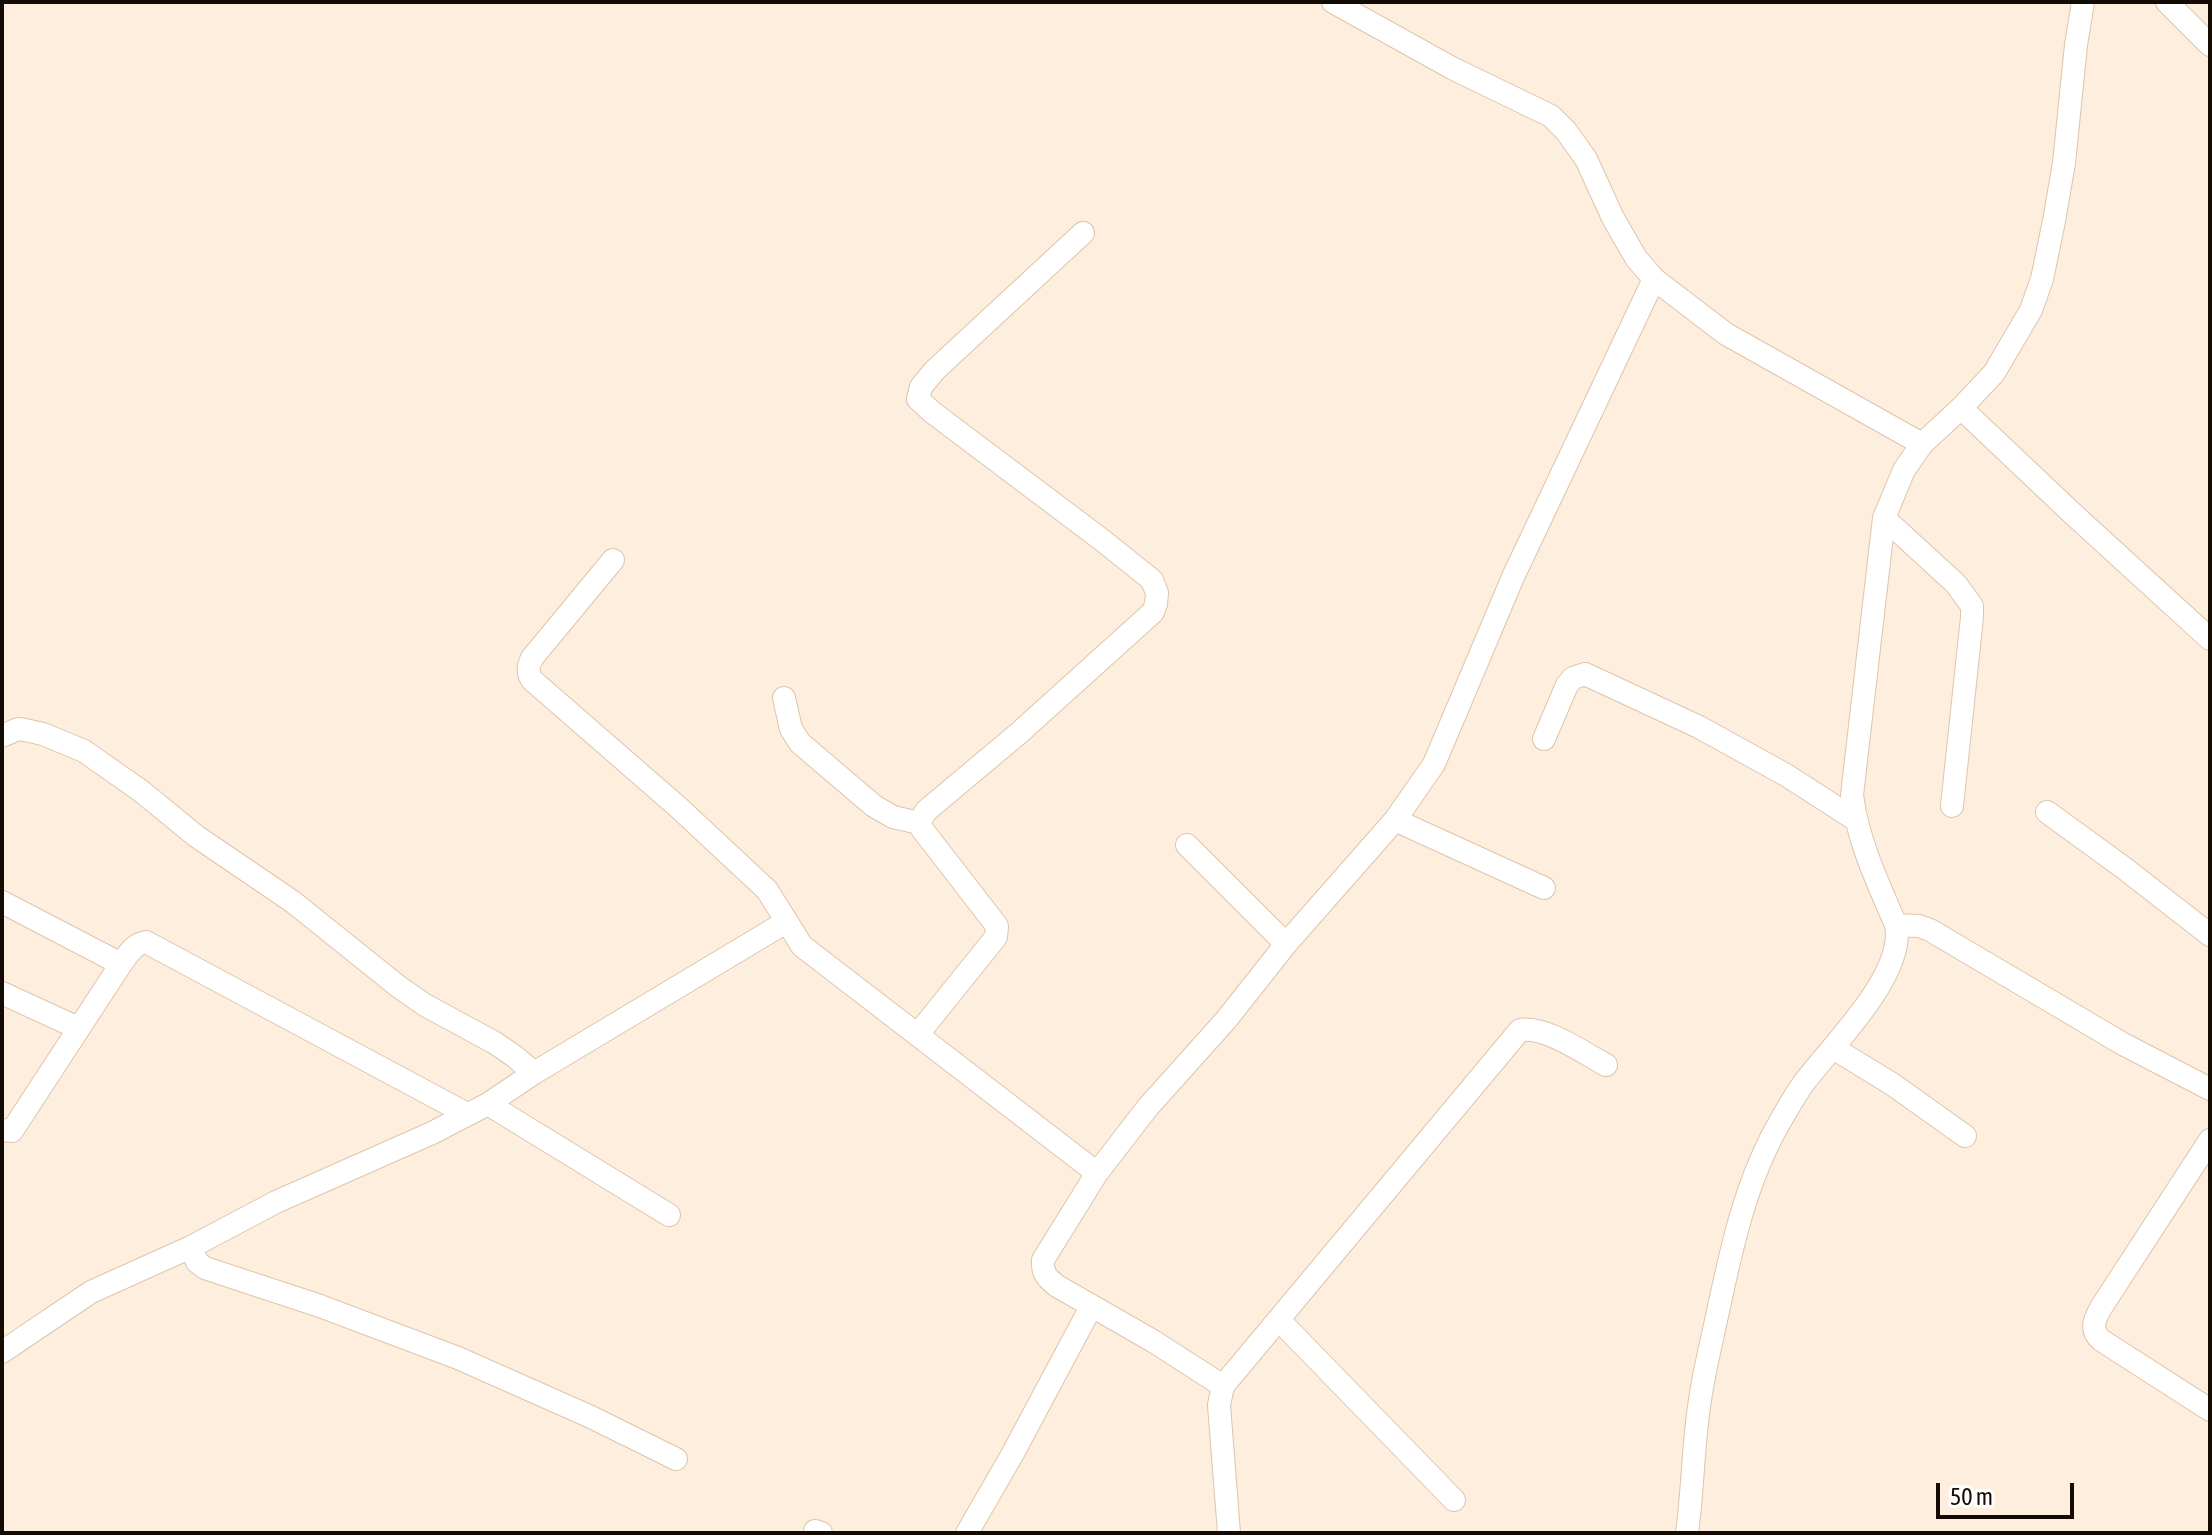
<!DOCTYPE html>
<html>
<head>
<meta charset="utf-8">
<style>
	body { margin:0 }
	#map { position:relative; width:2212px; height:1535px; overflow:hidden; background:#feeede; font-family:"Asap Condensed",sans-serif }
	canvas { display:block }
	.frame { position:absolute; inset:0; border:4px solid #140c04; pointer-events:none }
	.scale { position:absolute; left:1936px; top:1483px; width:138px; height:36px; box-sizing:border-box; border:4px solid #140c04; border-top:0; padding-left:10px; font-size:24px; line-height:28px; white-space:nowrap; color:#140c04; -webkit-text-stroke:6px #fefefe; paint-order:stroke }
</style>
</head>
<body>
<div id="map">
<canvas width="2212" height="1535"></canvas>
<div class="frame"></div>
<div class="scale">50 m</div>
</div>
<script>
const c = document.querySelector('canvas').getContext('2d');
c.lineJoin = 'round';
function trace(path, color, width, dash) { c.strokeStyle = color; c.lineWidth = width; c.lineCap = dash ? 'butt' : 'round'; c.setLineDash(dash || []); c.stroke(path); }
const minor = new Path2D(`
	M 1333,2 L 1452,68 L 1551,116 L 1566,131 L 1586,159 L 1613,218 L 1636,258 L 1654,279 L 1726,334 L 1922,444
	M 2167,2 L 2210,45
	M 1961,408 L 2073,514 L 2210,639
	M 1884,518 L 1956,584 L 1972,606 L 1972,617 L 1952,806
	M 613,560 L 532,658 C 528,666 527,672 532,680 L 678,807 L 767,890 L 802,946 L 1097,1173
	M 784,698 L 791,729 L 800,743 L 874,806 L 893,817 L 919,823 L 922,829 L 997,926 L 996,937 L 918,1034
	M 2,736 L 18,729 L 25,730 L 43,734 L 84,751 L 141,791 L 196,836 L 293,902 L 399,987 L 425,1005 L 495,1043 L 514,1056 L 534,1073
	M 1544,739 L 1567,685 L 1573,678 L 1585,674 L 1699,727 L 1786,775 L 1856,820
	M 2047,812 L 2124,868 L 2210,935
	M 1395,820 L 1544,888
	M 919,823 L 926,811 L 1019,733 L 1142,622 L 1153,612 L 1156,604 L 1157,593 L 1152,580 L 1102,540 L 932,412 L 918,399 L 921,387 L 935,370 L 1083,233
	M 1187,845 L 1286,944
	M 2,902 L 121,964
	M 1896,925 L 1919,926 L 1930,930 L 2123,1044 L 2210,1089
	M 2,993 L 78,1028
	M 1833,1048 L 1892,1084 L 1965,1136
	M 488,1104 L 669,1215
	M 2,1130 L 12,1131 L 121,964 C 128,955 133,944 146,942 L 467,1114
	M 2210,1140 L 2102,1306 C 2095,1318 2089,1329 2101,1340 L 2210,1410
	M 191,1247 L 197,1262 L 205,1268 L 320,1306 L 458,1358 L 591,1417 L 676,1459
	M 1279,1320 L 1454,1500
	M 2,1352 L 91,1292 L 191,1247 L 276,1202 L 432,1133 L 488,1104 L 534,1073 L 786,922
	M 1223,1386 L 1153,1341 L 1057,1286 C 1047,1278 1042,1273 1043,1260 L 1097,1173 L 1148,1107 L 1226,1020 L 1286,944 L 1395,820 L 1434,764 L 1513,577 L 1654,279
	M 815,1531 L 821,1533
	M 967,1533 L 1012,1455 L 1091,1307
	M 1229,1533 L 1219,1405 L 1223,1386 L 1520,1030 C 1546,1026 1584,1053 1606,1065
	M 1687,1533 C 1693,1489 1693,1444 1700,1400 C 1704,1372 1711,1344 1717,1316 C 1731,1250 1746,1179 1781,1120 C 1788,1108 1795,1095 1803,1084 C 1831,1046 1906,975 1896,925 C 1878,883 1858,842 1852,795 L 1884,518 L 1904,470 L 1922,444 L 1961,408 L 1994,373 L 2031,310 L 2042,279 L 2054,221 L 2064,163 L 2076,45 L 2083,2`);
trace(minor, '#dec5aa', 24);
trace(minor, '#fff', 22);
</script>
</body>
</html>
